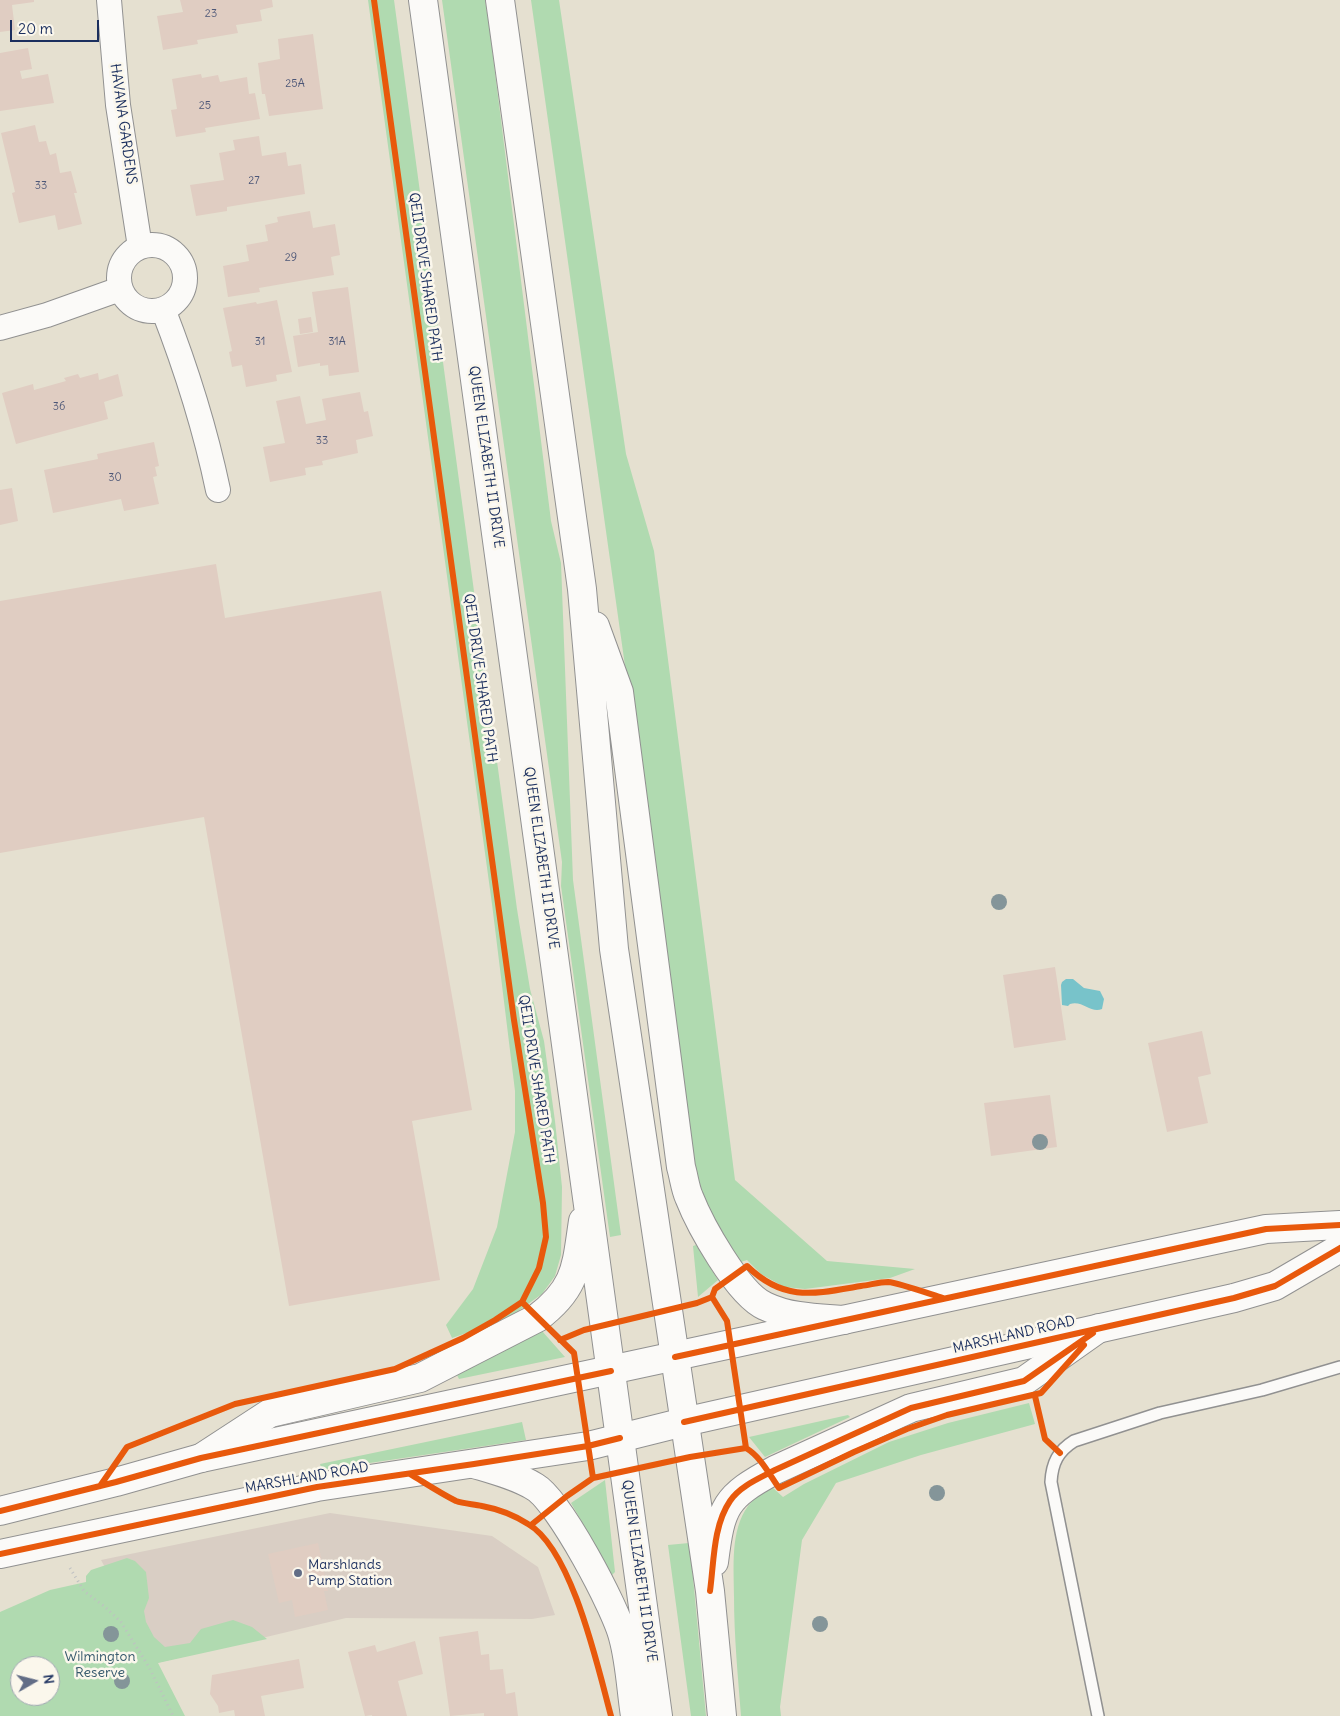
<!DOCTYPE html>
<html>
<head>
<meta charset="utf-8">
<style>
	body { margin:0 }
	#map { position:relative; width:1340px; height:1716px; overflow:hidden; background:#e5e0d0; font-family:Delius,sans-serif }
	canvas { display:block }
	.north { position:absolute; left:10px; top:1656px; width:50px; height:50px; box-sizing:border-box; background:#fbf7ec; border:1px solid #a1a7b3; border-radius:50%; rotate:82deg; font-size:14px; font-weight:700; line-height:20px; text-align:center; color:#1b2f5e }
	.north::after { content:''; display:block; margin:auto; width:18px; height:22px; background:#626d86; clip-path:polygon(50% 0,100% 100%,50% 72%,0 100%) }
	.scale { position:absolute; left:10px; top:20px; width:89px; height:22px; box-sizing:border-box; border:2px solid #1b2f5e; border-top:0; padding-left:6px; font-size:15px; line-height:18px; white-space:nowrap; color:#1b2f5e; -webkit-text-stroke:4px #fbf7ec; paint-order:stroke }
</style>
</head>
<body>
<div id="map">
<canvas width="1340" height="1716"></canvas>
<div class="north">N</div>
<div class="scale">20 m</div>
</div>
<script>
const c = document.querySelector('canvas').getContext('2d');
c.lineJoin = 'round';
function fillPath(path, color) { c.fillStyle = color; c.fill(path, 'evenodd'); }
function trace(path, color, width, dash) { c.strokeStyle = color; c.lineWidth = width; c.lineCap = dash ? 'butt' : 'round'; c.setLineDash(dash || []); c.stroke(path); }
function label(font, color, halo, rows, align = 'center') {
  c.font = font + ' Delius,sans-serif'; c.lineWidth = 5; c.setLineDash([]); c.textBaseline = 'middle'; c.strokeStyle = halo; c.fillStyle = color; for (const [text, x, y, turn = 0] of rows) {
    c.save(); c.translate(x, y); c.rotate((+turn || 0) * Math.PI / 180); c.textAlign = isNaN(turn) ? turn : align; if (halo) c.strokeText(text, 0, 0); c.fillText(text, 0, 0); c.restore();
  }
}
fillPath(new Path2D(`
	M 330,1513 L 492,1536 L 538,1567 L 555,1615 L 532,1619 L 346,1618 L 157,1663 L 101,1560 Z`), '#d9cec4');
fillPath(new Path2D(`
	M 368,0 L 394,0 L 517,909 L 530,989 L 544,1041 L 555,1121 L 562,1187 L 561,1255 L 555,1276 L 542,1294 L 507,1319 L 452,1338 L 446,1325 L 473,1289 L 497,1227 L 515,1132 L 515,1091 L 492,904 Z
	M 442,0 L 485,0 L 490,32 L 551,521 L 561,563 L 573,880 L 621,1235 L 610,1237 L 561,886 L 562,862 Z
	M 531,0 L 559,0 L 626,454 L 654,551 L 735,1180 L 827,1261 L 915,1269 L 890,1278 L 805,1289 L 784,1287 L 761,1274 L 747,1260 L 741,1262 L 717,1229 L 698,1183 Z
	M 696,1245 L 718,1280 L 698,1297 L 693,1246 Z
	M 542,1331 L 565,1357 L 459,1379 L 457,1375 Z
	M 1029,1403 L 1035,1424 L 921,1455 L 836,1483 L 802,1540 L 780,1707 L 781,1716 L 741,1716 C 738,1676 734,1637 734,1596 C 734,1567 730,1531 748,1506 C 754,1498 763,1493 772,1487 L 783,1497 L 804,1484 L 889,1442 L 948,1423 Z
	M 848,1415 L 850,1417 L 765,1457 L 749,1437 Z
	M 522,1422 L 526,1440 L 322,1470 L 320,1464 Z
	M 605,1480 L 615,1572 L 612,1575 L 571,1503 Z
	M 689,1543 L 691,1556 L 706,1716 L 691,1716 L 668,1545 Z
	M 127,1558 L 135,1561 L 146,1572 L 149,1598 L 144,1611 L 146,1622 L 154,1637 L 165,1647 L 190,1643 L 201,1629 L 233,1620 L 252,1627 L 267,1639 L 158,1663 L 185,1716 L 0,1716 L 0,1612 L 50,1590 L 86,1582 L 86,1576 L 91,1570 ZM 20,1666 L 50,1666 L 50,1696 L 20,1696 Z`), '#b0dab0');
fillPath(new Path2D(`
	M 1066,979 L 1073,979 L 1084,988 L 1100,991 L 1104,999 L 1102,1009 C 1091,1014 1083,1000 1070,1004 L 1068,1006 L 1062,1005 L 1061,985 L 1062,982 Z`), '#78c3ca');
fillPath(new Path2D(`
	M 0,0 L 34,0 L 34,2 L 12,5 L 15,30 L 0,32 Z
	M 180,0 L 272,0 L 273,7 L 260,10 L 262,21 L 236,25 L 238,33 L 197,40 L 198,44 L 163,50 L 157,16 L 183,12 Z
	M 313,34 L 323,109 L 269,116 L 265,94 L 262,94 L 258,63 L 280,59 L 278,39 Z
	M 28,48 L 32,69 L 20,71 L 22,79 L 48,74 L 54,103 L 0,111 L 0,53 Z
	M 201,74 L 202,78 L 218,75 L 220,82 L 247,77 L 249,94 L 255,93 L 260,119 L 205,128 L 206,132 L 176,137 L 171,110 L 177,109 L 172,79 Z
	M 35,125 L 39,142 L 46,141 L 50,155 L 56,153 L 60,173 L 71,171 L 77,193 L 74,193 L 82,224 L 58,230 L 55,215 L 19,223 L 12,193 L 15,192 L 1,133 Z
	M 259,136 L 262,156 L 286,152 L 288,166 L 301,164 L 305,194 L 227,207 L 227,211 L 196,216 L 190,185 L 224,180 L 219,153 L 235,150 L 233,140 Z
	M 310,211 L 313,228 L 335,224 L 340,255 L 331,257 L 334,275 L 259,288 L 260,292 L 228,297 L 223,266 L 249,261 L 246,245 L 268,241 L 265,225 L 278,222 L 277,217 Z
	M 348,287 L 359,372 L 329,376 L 328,365 L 320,366 L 320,363 L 298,367 L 293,336 L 318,332 L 312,292 Z
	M 277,300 L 292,372 L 276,375 L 277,381 L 246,387 L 242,365 L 232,367 L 229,352 L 232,351 L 223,308 L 256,302 L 257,304 Z
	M 311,317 L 313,332 L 300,334 L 298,319 Z
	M 98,373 L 99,380 L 118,374 L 123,396 L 104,402 L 108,419 L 16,444 L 2,393 L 33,384 L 34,390 L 66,381 L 64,378 L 78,374 L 80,378 Z
	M 360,392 L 364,412 L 368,411 L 373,436 L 356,440 L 358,453 L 322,461 L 323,465 L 305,468 L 306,475 L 270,482 L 263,447 L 285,443 L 276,401 L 300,396 L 306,424 L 326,420 L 322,399 Z
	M 154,442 L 159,466 L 155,467 L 157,476 L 153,477 L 159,504 L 124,511 L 121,499 L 53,513 L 44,470 L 98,459 L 97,454 Z
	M 12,488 L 18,521 L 0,525 L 0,490 Z
	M 216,564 L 225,618 L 381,591 L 472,1110 L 412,1121 L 440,1280 L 289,1306 L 204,817 L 0,853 L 0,601 Z
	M 1055,967 L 1066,1040 L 1014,1048 L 1003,975 Z
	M 1202,1031 L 1211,1074 L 1198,1077 L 1208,1123 L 1167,1132 L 1148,1043 Z
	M 1050,1095 L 1057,1147 L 991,1156 L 984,1103 Z
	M 318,1543 L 328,1591 L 324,1591 L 328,1610 L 295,1617 L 292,1600 L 279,1603 L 268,1554 Z
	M 478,1631 L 481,1655 L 489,1654 L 490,1670 L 503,1669 L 506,1694 L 515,1692 L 518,1716 L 484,1716 L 484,1713 L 450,1716 L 439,1637 Z
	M 415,1641 L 423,1674 L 398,1681 L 407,1716 L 372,1716 L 372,1715 L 365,1716 L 348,1652 L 375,1645 L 377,1652 Z
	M 299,1659 L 304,1688 L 261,1696 L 265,1716 L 235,1716 L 234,1710 L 219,1713 L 218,1706 L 210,1694 L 212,1675 Z`), '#e0cdc2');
const lane = new Path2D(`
	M 1098,1716 L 1051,1482 C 1052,1463 1058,1451 1074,1441 L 1160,1413 L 1262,1390 L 1340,1367`);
const street = new Path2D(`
	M 109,0 L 118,105 L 140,247
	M119 278a33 33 0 1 1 66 0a33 33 0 1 1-66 0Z
	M 163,309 C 186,368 205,428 218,490
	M 0,328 L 47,315 L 120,289`);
const secondary = new Path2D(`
	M 0,1511 L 116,1482 L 201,1458 L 1266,1229 L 1340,1225
	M 0,1554 L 317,1487 L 588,1446 L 684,1422 L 1234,1298 L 1275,1286 L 1340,1248`);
const highway = new Path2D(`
	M 423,0 L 658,1716
	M 500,0 L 582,589 L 614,949 L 710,1591 L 722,1716
	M 595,626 L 619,692 L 681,1167 C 684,1177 685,1188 689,1197 C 700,1225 738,1294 765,1306 C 790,1318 817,1318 844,1320
	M 201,1458 L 270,1413 L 420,1378 L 537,1318 C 577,1288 576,1267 583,1221
	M 474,1464 C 494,1470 517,1476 535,1487 C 559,1501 616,1608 623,1637 C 630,1662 631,1690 635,1716
	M 714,1562 C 721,1506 725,1497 775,1470 L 911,1408 L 1024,1381 L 1099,1328`);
trace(lane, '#919191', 14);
trace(street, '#919191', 26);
trace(secondary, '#919191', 30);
trace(highway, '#919191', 30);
trace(new Path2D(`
	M 70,1568 L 84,1591 L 105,1607 L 121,1622 L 149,1667 L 173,1716`), '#bfc0c2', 3, [1, 4]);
trace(lane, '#fbfaf8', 11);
trace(street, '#fbfaf8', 24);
trace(secondary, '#fbfaf8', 28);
trace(highway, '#fbfaf8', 28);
trace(new Path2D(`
	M 522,1302 L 574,1353 L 593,1478 L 567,1496 L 531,1525
	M 560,1340 L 584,1330 L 697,1303 L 712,1297 L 715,1289 L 747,1266 C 784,1302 814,1294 861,1286 C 870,1285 879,1282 888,1282 C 899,1283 930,1294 943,1298
	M 675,1357 L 1266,1229 L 1340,1225
	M 1035,1396 L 1045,1439 L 1060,1453
	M 684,1422 L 1234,1298 L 1275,1286 L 1340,1248
	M 746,1448 C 761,1457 769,1474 779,1488 L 854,1452 L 907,1429 L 947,1415 L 1041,1393 L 1084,1345
	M 410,1474 C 425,1483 440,1493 456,1501 C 464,1504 474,1504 482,1506 C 498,1509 514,1515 528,1524 C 572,1549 598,1668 611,1716
	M 593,1478 L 690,1457 L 746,1448 L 727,1321 L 712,1297
	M 100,1486 L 127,1447 L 235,1404 L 395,1369 L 463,1338 L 495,1320 L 522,1302 L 539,1268 L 546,1237 L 543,1203 L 514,1020 L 374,0
	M 0,1511 L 116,1482 L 201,1458 L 611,1371
	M 0,1554 L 317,1487 L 474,1464 L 588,1446 L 620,1438
	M 710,1591 C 714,1562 713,1526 730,1501 C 740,1486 760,1478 775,1470 L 911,1408 L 1024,1381 L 1093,1333`), '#e8590c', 6);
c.fillStyle = '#849599';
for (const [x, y] of [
	[999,902],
	[1040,1142],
	[937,1493],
	[820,1624],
	[111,1634],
	[122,1681]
]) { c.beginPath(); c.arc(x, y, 8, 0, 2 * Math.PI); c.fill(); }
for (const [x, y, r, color] of [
	[298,1573,5,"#626d86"]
]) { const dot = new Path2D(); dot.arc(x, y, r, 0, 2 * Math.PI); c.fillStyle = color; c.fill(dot); trace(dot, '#fbf7ec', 2); }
label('11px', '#4c5677', null, [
	["23",211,14],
	["25A",295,84],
	["25",205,106],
	["27",254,181],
	["33",41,186],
	["29",291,258],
	["31",260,342],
	["31A",337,342],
	["36",59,407],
	["33",322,441],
	["30",115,478]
]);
label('14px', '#1b2f5e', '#fbf7ec', [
	["HAVANA GARDENS",123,124,82],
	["QEII DRIVE SHARED PATH",425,277,82],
	["QUEEN ELIZABETH II DRIVE",486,457,82],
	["QEII DRIVE SHARED PATH",480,678,82],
	["QUEEN ELIZABETH II DRIVE",541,858,82],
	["QEII DRIVE SHARED PATH",536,1079,81],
	["MARSHLAND ROAD",1014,1335,-13],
	["MARSHLAND ROAD",307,1478,-10],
	["QUEEN ELIZABETH II DRIVE",639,1571,82]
]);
label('14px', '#1b2f5e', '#fbf7ec', [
	["Marshlands",308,1565],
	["Pump Station",308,1581]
], 'left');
label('14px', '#35586c', '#fbf7ec', [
	["Wilmington",100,1657],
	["Reserve",100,1673]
]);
</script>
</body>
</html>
